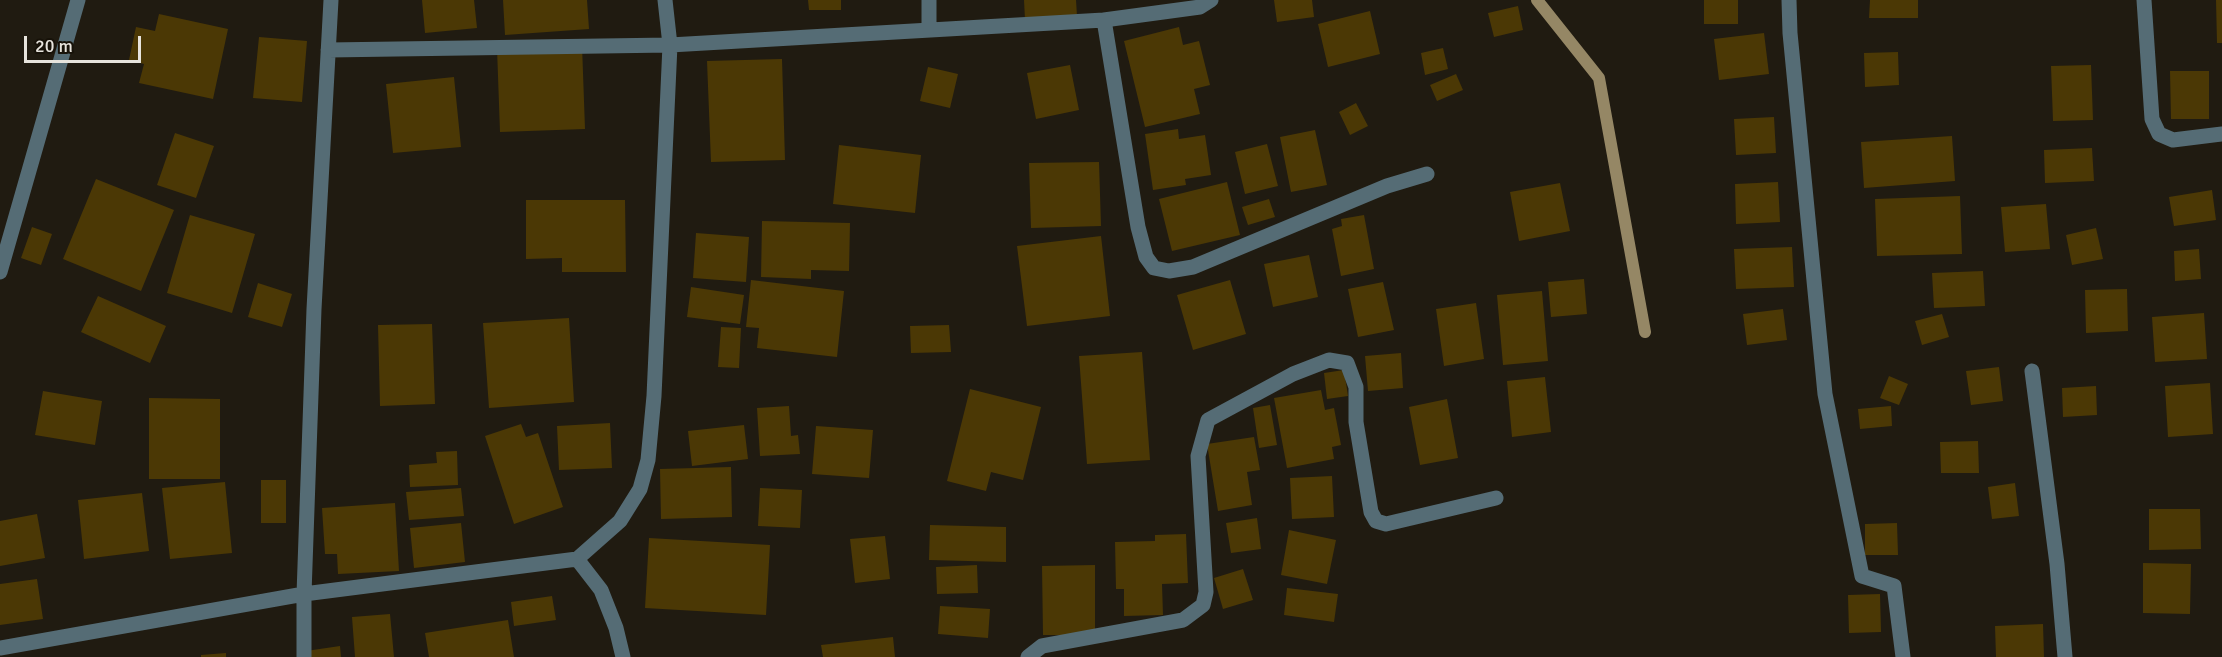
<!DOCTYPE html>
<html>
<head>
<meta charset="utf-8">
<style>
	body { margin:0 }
	#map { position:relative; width:2222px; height:657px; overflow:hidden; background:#201b11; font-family:Signika,sans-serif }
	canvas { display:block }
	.scale { position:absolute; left:24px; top:36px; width:117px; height:27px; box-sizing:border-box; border:3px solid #e7e4dd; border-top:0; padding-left:8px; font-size:18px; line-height:21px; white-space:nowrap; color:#e7e4dd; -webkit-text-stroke:4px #171209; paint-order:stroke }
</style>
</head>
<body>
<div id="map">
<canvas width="2222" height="657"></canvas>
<div class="scale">20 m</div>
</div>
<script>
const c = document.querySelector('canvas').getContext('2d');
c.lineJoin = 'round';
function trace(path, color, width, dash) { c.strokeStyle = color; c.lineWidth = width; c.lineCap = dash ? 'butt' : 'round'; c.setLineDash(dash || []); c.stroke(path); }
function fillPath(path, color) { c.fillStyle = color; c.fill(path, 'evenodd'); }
trace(new Path2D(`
	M 1537,0 L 1599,78 L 1645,332`), '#958765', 12);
fillPath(new Path2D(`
	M 422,0 L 474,0 L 477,28 L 425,33 Z
	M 503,0 L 587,0 L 589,29 L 505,35 Z
	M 808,0 L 841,0 L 841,10 L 809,10 Z
	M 1024,0 L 1076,0 L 1077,16 L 1025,20 Z
	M 1274,0 L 1312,0 L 1314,17 L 1277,22 Z
	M 1704,0 L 1738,0 L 1738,24 L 1704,24 Z
	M 1870,0 L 1918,0 L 1918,18 L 1869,18 Z
	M 2216,0 L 2222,0 L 2222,43 L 2217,43 Z
	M 1518,6 L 1523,30 L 1494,37 L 1488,13 Z
	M 1370,11 L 1380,54 L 1328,67 L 1318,24 Z
	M 159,14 L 228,29 L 213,99 L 139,83 L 144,64 L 129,60 L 136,27 L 155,31 Z
	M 1179,27 L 1183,45 L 1199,41 L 1210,85 L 1194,89 L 1200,114 L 1145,127 L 1124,41 Z
	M 1764,33 L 1769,74 L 1719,80 L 1714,39 Z
	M 259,37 L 307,41 L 302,102 L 253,98 Z
	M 582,45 L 585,129 L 500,132 L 497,48 Z
	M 1443,48 L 1448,69 L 1425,75 L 1421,53 Z
	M 1898,52 L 1899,85 L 1865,87 L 1864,53 Z
	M 782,59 L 785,160 L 711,162 L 707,61 Z
	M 1070,65 L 1079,110 L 1036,119 L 1027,73 Z
	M 2091,65 L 2093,120 L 2053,121 L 2051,66 Z
	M 928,67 L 958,74 L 950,108 L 920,101 Z
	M 2170,71 L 2209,71 L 2209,119 L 2171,119 Z
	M 1456,74 L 1463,90 L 1437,101 L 1430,85 Z
	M 454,77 L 461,147 L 393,153 L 386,84 Z
	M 1356,103 L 1368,126 L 1350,135 L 1339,112 Z
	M 1774,117 L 1776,153 L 1736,155 L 1734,119 Z
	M 1178,129 L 1179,139 L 1205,135 L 1211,175 L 1185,179 L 1186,185 L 1153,190 L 1145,134 Z
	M 1315,130 L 1327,185 L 1291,192 L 1280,137 Z
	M 175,133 L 214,146 L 196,198 L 157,185 Z
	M 1952,136 L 1955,181 L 1864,188 L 1861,142 Z
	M 1267,144 L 1278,186 L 1245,194 L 1235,152 Z
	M 839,145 L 921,155 L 915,213 L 833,204 Z
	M 2092,148 L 2094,181 L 2045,183 L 2044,150 Z
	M 1099,162 L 1101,226 L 1031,228 L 1029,163 Z
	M 96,179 L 174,210 L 141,291 L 63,259 Z
	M 1227,182 L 1240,235 L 1172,251 L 1159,199 Z
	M 1778,182 L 1780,222 L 1736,224 L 1735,184 Z
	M 1560,183 L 1570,231 L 1519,241 L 1510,192 Z
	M 2212,190 L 2216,220 L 2174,226 L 2169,197 Z
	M 1960,196 L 1962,254 L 1877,256 L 1875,199 Z
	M 1269,199 L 1275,217 L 1248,225 L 1242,207 Z
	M 526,200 L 625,200 L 626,272 L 562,272 L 562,258 L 526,259 Z
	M 2046,204 L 2050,249 L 2005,252 L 2001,207 Z
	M 190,215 L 255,234 L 232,313 L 167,293 Z
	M 1364,215 L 1374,269 L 1341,276 L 1332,229 L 1342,226 L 1341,219 Z
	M 762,221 L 850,223 L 849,271 L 811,270 L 811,279 L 761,277 Z
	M 32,227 L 52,234 L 41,265 L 21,258 Z
	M 2096,228 L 2103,259 L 2072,265 L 2066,235 Z
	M 696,233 L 749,237 L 746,282 L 693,278 Z
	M 1101,236 L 1110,316 L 1027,326 L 1017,246 Z
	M 1792,247 L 1794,287 L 1736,289 L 1734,249 Z
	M 2199,249 L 2201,279 L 2175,281 L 2174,251 Z
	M 1309,255 L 1318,297 L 1273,307 L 1264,264 Z
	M 1983,271 L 1985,306 L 1934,308 L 1932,273 Z
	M 1584,279 L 1587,314 L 1551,317 L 1548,282 Z
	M 751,280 L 844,291 L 837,357 L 757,348 L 759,328 L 746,327 Z
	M 1230,280 L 1246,334 L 1193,350 L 1177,295 Z
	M 1383,282 L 1394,330 L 1358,337 L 1348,289 Z
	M 258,283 L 292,294 L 282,327 L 248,317 Z
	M 691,287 L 744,295 L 740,324 L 687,317 Z
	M 2127,289 L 2128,331 L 2086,333 L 2085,290 Z
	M 1542,291 L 1548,361 L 1503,365 L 1497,295 Z
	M 98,296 L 166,326 L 150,363 L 81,332 Z
	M 1476,303 L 1484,359 L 1444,366 L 1436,309 Z
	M 1783,309 L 1787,340 L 1747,345 L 1743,314 Z
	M 2204,313 L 2207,359 L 2155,362 L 2152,317 Z
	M 1942,314 L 1949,337 L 1922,345 L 1915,321 Z
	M 569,318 L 574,402 L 489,408 L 483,323 Z
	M 432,324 L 435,404 L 380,406 L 378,325 Z
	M 949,325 L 951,352 L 911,353 L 910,326 Z
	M 721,327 L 741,328 L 739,368 L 718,367 Z
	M 1142,352 L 1150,460 L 1087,464 L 1079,356 Z
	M 1401,353 L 1403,388 L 1368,391 L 1365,356 Z
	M 1999,367 L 2003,401 L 1971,405 L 1966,371 Z
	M 1344,370 L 1348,396 L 1327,399 L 1324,373 Z
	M 1889,376 L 1908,384 L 1899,405 L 1880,398 Z
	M 1545,377 L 1551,432 L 1512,437 L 1507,381 Z
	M 2210,383 L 2213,434 L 2168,437 L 2165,386 Z
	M 2096,386 L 2097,415 L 2063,417 L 2062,388 Z
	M 970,389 L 1041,407 L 1023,480 L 991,472 L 986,491 L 947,481 Z
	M 1321,390 L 1325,410 L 1334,408 L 1341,445 L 1332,447 L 1334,459 L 1287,468 L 1274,398 Z
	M 43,391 L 102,401 L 95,445 L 35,435 Z
	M 149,398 L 220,399 L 220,479 L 149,479 Z
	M 1447,399 L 1458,458 L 1420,465 L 1409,407 Z
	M 1270,405 L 1277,445 L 1259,448 L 1253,408 Z
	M 789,406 L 791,436 L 798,435 L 800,454 L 760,456 L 757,408 Z
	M 1891,406 L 1892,426 L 1860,429 L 1858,409 Z
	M 610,423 L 612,468 L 559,470 L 557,426 Z
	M 521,424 L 526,437 L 538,433 L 563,507 L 514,524 L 485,436 Z
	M 744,425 L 748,459 L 692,466 L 688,431 Z
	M 816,426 L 873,430 L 869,478 L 812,474 Z
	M 1254,437 L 1260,470 L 1247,472 L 1252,505 L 1218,511 L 1207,444 Z
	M 1978,441 L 1979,473 L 1941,473 L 1940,442 Z
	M 457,451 L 458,485 L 410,487 L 409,465 L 437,463 L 436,452 Z
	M 731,467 L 732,517 L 661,519 L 660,469 Z
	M 1332,476 L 1334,517 L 1292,519 L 1290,478 Z
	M 261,480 L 286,480 L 286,523 L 261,523 Z
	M 225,482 L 232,553 L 170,559 L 162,488 Z
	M 2015,483 L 2019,516 L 1992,519 L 1988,487 Z
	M 461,488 L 464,516 L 409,520 L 406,492 Z
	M 760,488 L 802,490 L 800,528 L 758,526 Z
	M 142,493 L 149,551 L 84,559 L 78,500 Z
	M 395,503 L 399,571 L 338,574 L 337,554 L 325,554 L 322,508 Z
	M 2149,509 L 2200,509 L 2201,549 L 2149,550 Z
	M 37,514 L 45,558 L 0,566 L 0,521 Z
	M 1257,518 L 1261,549 L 1231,553 L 1226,523 Z
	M 461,523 L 465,562 L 414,568 L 410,528 Z
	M 1897,523 L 1898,555 L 1865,555 L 1865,524 Z
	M 930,525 L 1006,527 L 1006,562 L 929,560 Z
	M 1289,530 L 1336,540 L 1327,584 L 1281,575 Z
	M 1186,534 L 1188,583 L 1162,584 L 1163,615 L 1124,616 L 1124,589 L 1116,589 L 1115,542 L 1155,541 L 1155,535 Z
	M 885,536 L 890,579 L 855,583 L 850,539 Z
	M 649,538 L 770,545 L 766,615 L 645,608 Z
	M 2143,563 L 2191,564 L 2190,614 L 2143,613 Z
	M 977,565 L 978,593 L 937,594 L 936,567 Z
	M 1095,565 L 1095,635 L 1043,635 L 1042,566 Z
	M 1243,569 L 1253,600 L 1223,609 L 1214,578 Z
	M 37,579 L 43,619 L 0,625 L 0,584 Z
	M 1287,588 L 1338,594 L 1334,622 L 1284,615 Z
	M 1880,594 L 1881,632 L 1849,633 L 1848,595 Z
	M 552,596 L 556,620 L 514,626 L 511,602 Z
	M 940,606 L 990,609 L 988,638 L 938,634 Z
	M 390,614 L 394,657 L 355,657 L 352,617 Z
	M 508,620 L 514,657 L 429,657 L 425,633 Z
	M 2043,624 L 2044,657 L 1996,657 L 1995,626 Z
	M 893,637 L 895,657 L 823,657 L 821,645 Z
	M 340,646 L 341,657 L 307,657 L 306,651 Z
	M 226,653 L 226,657 L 201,657 L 201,655 Z`), '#4b3805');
trace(new Path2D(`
	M 929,0 L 929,29
	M 1789,0 L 1790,33 L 1825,394 L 1862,576 L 1894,586 L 1903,657
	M 2144,0 L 2152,119 L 2159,134 L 2173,140 L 2222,134
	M 1104,20 L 1138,227 L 1146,257 L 1154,268 L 1169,271 L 1193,267 L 1387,186 L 1427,174
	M 328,50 L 670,45 L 1104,20 L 1200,7 L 1211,0
	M 0,272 L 78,0
	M 2032,371 L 2057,564 L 2065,657
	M 0,648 L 304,594 L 577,559
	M 304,657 L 304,594 L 314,309 L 331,0
	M 623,657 L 616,628 L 601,590 L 577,559 L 620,521 L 640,489 L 648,460 L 654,396 L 670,45 L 665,0
	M 1028,657 L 1042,646 L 1183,620 L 1203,605 L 1206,592 L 1198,456 L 1208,420 L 1293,374 L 1329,360 L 1347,363 L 1356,387 L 1356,422 L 1371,512 L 1376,521 L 1386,524 L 1496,498`), '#556c75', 15);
</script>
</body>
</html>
